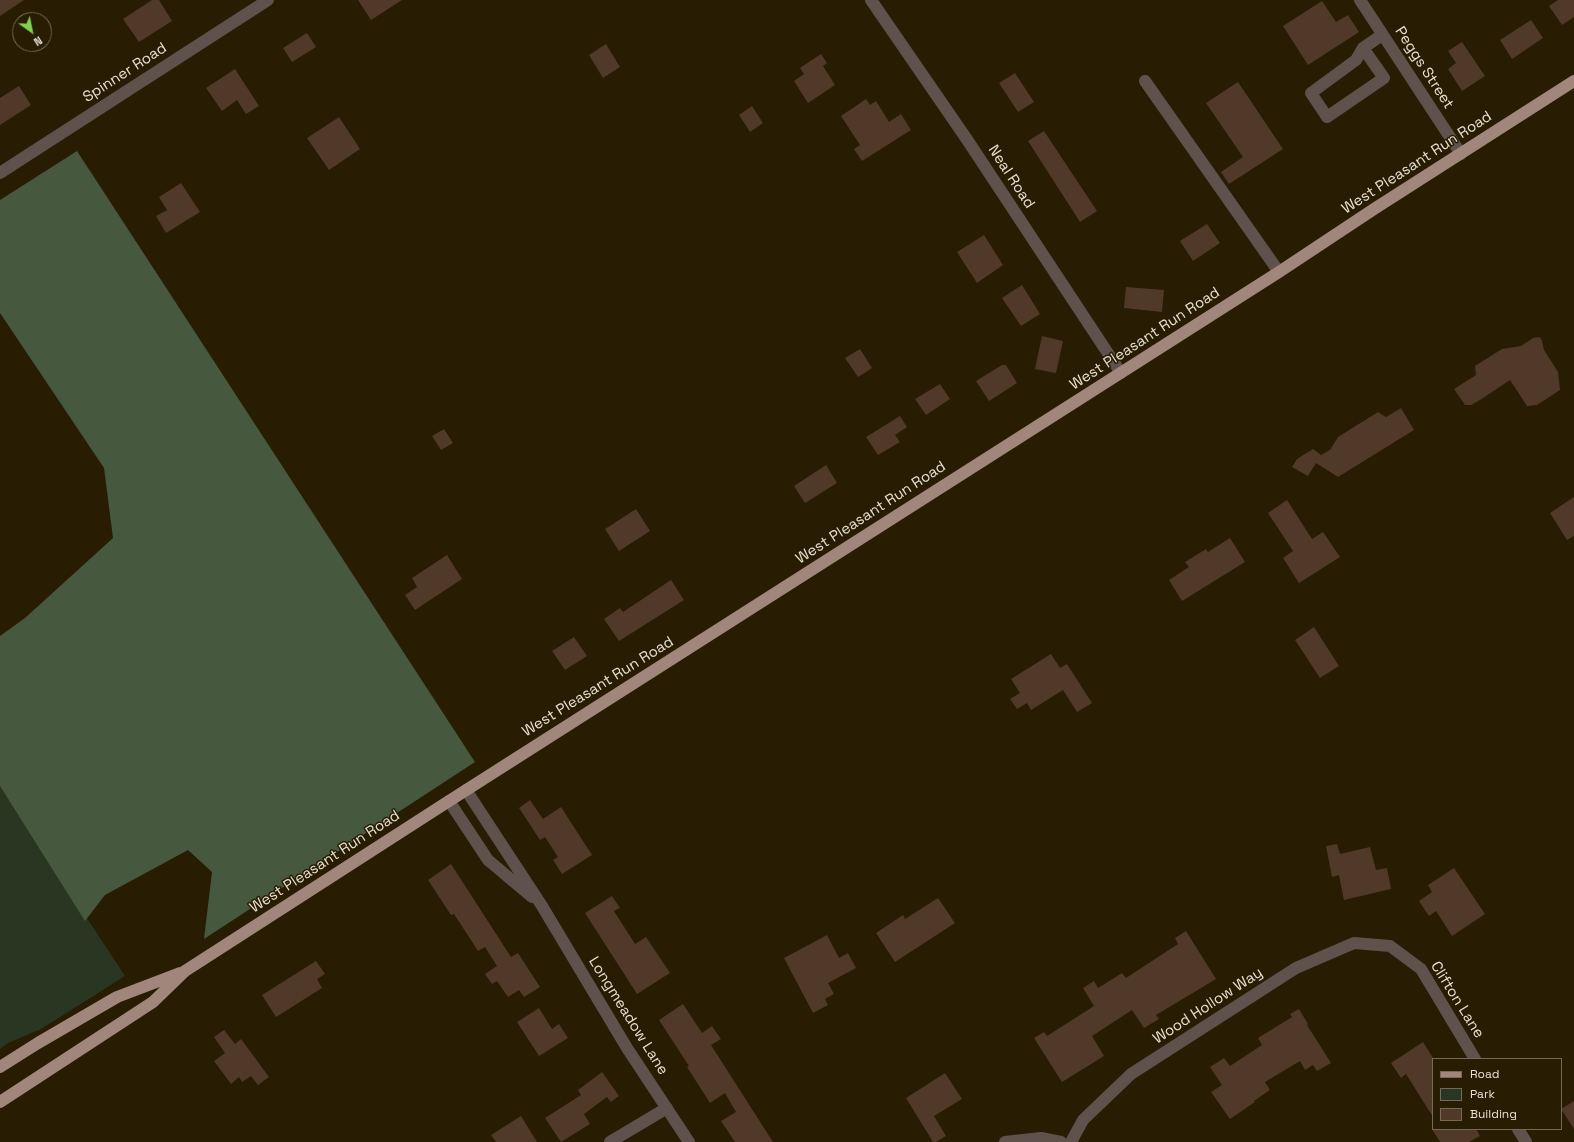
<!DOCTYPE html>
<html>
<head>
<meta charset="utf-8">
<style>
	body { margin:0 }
	#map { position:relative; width:1574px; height:1142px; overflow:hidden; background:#281c03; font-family:"Space Grotesk",sans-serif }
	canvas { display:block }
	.legend { position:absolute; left:1432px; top:1058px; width:130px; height:72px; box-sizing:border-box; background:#281c03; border:1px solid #746a55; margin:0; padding:5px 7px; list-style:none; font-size:12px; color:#e7dfd0 }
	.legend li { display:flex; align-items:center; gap:8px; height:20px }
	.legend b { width:20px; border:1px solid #746a55 }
	.north { position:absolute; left:12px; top:12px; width:40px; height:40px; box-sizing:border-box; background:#281c03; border:1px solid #746a55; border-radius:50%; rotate:147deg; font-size:11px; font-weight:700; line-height:16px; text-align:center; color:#e7dfd0 }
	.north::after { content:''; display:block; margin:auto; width:14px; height:18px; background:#82d04f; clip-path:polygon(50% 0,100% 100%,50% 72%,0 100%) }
</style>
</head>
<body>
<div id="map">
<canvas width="1574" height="1142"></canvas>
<ul class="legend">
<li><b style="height:5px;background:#a1867c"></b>Road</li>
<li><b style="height:11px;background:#293722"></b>Park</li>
<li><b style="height:11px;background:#503928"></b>Building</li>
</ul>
<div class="north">N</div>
</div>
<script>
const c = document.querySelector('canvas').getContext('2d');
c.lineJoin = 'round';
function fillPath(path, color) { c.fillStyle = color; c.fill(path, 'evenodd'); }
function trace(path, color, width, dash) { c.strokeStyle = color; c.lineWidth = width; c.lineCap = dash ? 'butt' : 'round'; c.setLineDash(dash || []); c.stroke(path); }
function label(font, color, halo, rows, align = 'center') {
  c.font = font + ' "Space Grotesk",sans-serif'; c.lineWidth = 3; c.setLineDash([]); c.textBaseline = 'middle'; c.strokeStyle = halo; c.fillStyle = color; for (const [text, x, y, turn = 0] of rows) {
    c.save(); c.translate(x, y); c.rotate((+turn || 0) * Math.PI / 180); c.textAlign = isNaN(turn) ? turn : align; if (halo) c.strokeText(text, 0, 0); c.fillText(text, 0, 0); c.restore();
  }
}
fillPath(new Path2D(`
	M 0,786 L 125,976 L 41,1029 L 8,1043 L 0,1049 Z`), '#293722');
fillPath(new Path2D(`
	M 77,151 L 475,762 L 204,939 L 212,872 L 188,850 L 105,895 L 85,921 L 0,786 L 0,636 L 25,618 L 113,538 L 104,468 L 0,313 L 0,200 Z`), '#46583d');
fillPath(new Path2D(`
	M 0,0 L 24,0 L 0,16 Z
	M 152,0 L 159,0 L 172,21 L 139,42 L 123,19 Z
	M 358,0 L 402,0 L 371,20 Z
	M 1558,0 L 1574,0 L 1574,17 L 1562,25 L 1549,6 Z
	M 1322,1 L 1336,22 L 1348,15 L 1359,32 L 1308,65 L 1283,26 Z
	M 1531,20 L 1543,38 L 1512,59 L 1500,40 Z
	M 307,33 L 316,47 L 292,62 L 283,48 Z
	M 1462,42 L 1485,76 L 1462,91 L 1448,69 L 1456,63 L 1448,51 Z
	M 606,44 L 620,67 L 603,78 L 589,55 Z
	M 821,54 L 827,63 L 823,66 L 835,85 L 808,103 L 794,81 L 804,74 L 800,68 Z
	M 235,69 L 259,106 L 246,114 L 237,100 L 222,111 L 206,88 Z
	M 1015,73 L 1034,102 L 1018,112 L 999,83 Z
	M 1238,82 L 1283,149 L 1229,184 L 1221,172 L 1243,157 L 1206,103 Z
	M 19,86 L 31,105 L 0,125 L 0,98 Z
	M 866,99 L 870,105 L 876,101 L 889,122 L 901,114 L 911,130 L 862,161 L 854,149 L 860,145 L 841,116 Z
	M 752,106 L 763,123 L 750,132 L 739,115 Z
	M 339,117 L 360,149 L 329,170 L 307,138 Z
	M 1044,131 L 1097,211 L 1080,222 L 1028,141 Z
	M 181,183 L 200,212 L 166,233 L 156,216 L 167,210 L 159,197 Z
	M 1207,224 L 1220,243 L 1193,261 L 1180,241 Z
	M 984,235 L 1003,265 L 977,283 L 957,252 Z
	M 1022,285 L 1040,314 L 1021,326 L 1002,298 Z
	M 1126,287 L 1164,290 L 1162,312 L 1124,308 Z
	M 1042,336 L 1063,341 L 1056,373 L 1035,369 Z
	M 1540,337 L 1542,341 L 1544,350 L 1558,372 L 1560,390 L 1537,405 L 1527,406 L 1510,380 L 1480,400 L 1471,405 L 1465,405 L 1454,389 L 1476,375 L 1475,366 L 1502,349 L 1521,346 L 1533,338 Z
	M 860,349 L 872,368 L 858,377 L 845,358 Z
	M 1002,365 L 1006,365 L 1017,383 L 989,401 L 976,381 Z
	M 940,384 L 950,399 L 926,415 L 915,399 Z
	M 1401,408 L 1414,430 L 1338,477 L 1316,463 L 1308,476 L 1292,467 L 1297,459 L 1313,449 L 1321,455 L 1330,450 L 1338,437 L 1378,412 L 1386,417 Z
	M 900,416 L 907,427 L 895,435 L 900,442 L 878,455 L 866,437 Z
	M 444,429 L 453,443 L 441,450 L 432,436 Z
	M 826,465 L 837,483 L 805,503 L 794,486 Z
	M 1574,497 L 1574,536 L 1567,540 L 1550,513 Z
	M 1287,500 L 1312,539 L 1323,532 L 1340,557 L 1299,583 L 1283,558 L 1293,551 L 1268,513 Z
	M 636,509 L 650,531 L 619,551 L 605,529 Z
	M 1230,538 L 1245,562 L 1182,601 L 1169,580 L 1189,567 L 1185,562 L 1206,549 L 1208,552 Z
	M 447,555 L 462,579 L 415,610 L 405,595 L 417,587 L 412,578 Z
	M 671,580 L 684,600 L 619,641 L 604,619 L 620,608 L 623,612 Z
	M 1314,627 L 1339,666 L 1320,678 L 1295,640 Z
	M 574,637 L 587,656 L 565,670 L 552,651 Z
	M 1051,654 L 1060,668 L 1067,664 L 1092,703 L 1077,712 L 1063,690 L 1031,710 L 1027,703 L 1017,709 L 1010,699 L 1020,693 L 1011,679 Z
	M 530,800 L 543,819 L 561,807 L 592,855 L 562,874 L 553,860 L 558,857 L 545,837 L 540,840 L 519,808 Z
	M 1337,844 L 1340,854 L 1370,847 L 1376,870 L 1387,868 L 1391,889 L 1344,900 L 1339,875 L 1332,877 L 1326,846 Z
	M 451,864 L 511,957 L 518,953 L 540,987 L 524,997 L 519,990 L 508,997 L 497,981 L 492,984 L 485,974 L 497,966 L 485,947 L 478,951 L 454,914 L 451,915 L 428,880 Z
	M 1454,868 L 1485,914 L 1452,936 L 1436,911 L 1429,916 L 1419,901 L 1432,892 L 1428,885 Z
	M 612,896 L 620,908 L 614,911 L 635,944 L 646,937 L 670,973 L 637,994 L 585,913 Z
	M 938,898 L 955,923 L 895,962 L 876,933 L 903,915 L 905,919 Z
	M 1186,931 L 1216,979 L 1156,1015 L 1159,1019 L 1144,1028 L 1132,1010 L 1092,1036 L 1104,1056 L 1062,1082 L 1034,1038 L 1044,1032 L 1047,1036 L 1094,1006 L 1083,988 L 1094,981 L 1098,988 L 1122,973 L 1126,978 L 1178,944 L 1175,938 Z
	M 827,935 L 839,958 L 848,953 L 856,968 L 828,983 L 834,994 L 825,999 L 828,1005 L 813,1013 L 784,958 Z
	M 316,961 L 325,974 L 317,979 L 322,988 L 276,1017 L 262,995 Z
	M 683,1004 L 702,1033 L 712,1026 L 721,1039 L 711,1045 L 773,1142 L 735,1142 L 721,1121 L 736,1112 L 725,1093 L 710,1103 L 687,1067 L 689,1066 L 659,1020 Z
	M 539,1008 L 552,1029 L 559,1024 L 568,1038 L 539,1056 L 517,1022 Z
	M 1299,1009 L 1308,1024 L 1307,1025 L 1331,1063 L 1317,1071 L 1313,1065 L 1305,1070 L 1300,1061 L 1265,1082 L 1270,1090 L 1254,1101 L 1255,1102 L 1230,1119 L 1211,1092 L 1222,1085 L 1210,1067 L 1224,1058 L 1230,1066 L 1262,1045 L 1258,1038 L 1292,1017 L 1290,1014 Z
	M 224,1030 L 235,1044 L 241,1039 L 269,1077 L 258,1085 L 251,1076 L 242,1082 L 239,1077 L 231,1084 L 214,1061 L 225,1053 L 214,1037 Z
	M 1423,1042 L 1433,1058 L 1433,1117 L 1406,1074 L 1401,1078 L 1391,1063 Z
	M 602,1072 L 619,1096 L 611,1102 L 607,1097 L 584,1114 L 590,1124 L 561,1142 L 545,1118 L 581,1095 L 578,1090 Z
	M 945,1073 L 962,1099 L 934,1116 L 946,1136 L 936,1142 L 933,1142 L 906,1098 Z
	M 1574,1101 L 1574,1129 L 1561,1109 Z
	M 521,1116 L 537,1142 L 496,1142 L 491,1135 Z
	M 1432,1129 L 1476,1129 L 1480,1136 L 1469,1142 L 1440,1142 Z`), '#503928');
trace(new Path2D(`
	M 871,0 L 968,141 L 1121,373
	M 1360,0 L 1461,154
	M 1363,48 L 1384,78 L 1327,117 L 1311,93 L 1356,60 L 1363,48 L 1382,35
	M 1145,81 L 1279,272
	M 0,173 L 268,0
	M 466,790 L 542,906 L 627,1048 L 689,1142
	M 449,801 L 488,860 L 532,897
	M 1518,1129 L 1526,1142
	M 610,1142 L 667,1108
	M 1005,1142 L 1041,1138 L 1061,1142
	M 1071,1142 L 1083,1120 L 1131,1074 L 1296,968 L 1354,943 L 1390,946 L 1421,969 L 1475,1059`), '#5f524d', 12);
trace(new Path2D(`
	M 0,1067 L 38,1043 L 117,997 L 180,973
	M 0,1102 L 153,1002 L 185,971 L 449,801 L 1279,272 L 1374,209 L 1574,81`), '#a1867c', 12);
label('15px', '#e7dfd0', '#281c03', [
	["Peggs Street",1424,68,57],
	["Spinner Road",125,73,-33],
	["West Pleasant Run Road",1417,163,-33],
	["Neal Road",1011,177,57],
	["West Pleasant Run Road",1145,339,-33],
	["West Pleasant Run Road",871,513,-33],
	["West Pleasant Run Road",598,687,-32],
	["West Pleasant Run Road",325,862,-33],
	["Clifton Lane",1457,1000,58],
	["Wood Hollow Way",1208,1006,-33],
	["Longmeadow Lane",628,1016,58]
]);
</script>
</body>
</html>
